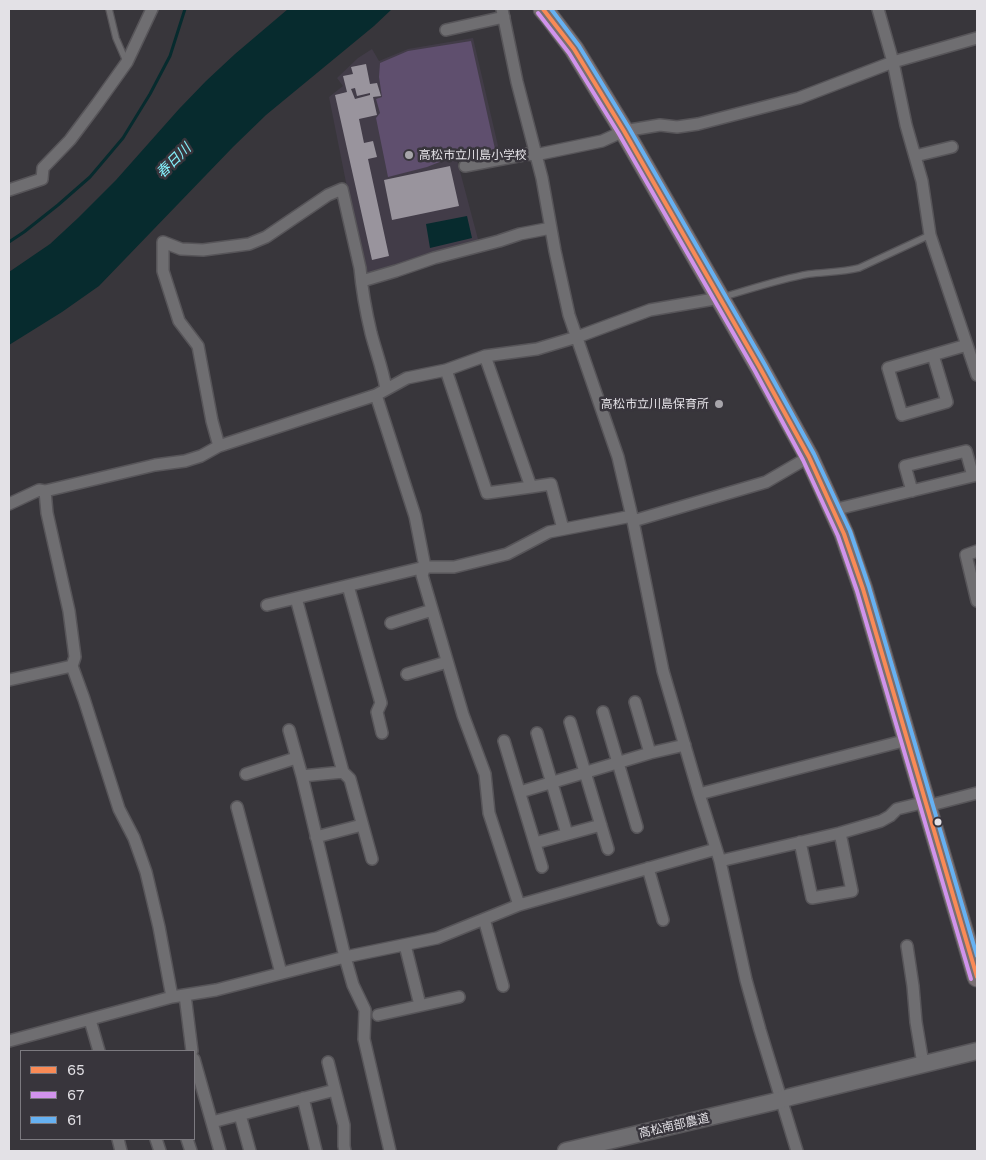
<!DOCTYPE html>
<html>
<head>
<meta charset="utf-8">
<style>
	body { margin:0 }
	#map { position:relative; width:986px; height:1160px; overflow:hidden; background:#38363b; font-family:"Work Sans",sans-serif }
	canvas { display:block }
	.frame { position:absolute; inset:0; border:10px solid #e3e1e6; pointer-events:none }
	.legend { position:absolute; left:20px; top:1050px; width:175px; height:90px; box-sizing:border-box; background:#38353c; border:1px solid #7c7a80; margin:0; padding:6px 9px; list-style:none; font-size:15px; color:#e3e1e6 }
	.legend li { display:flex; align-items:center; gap:10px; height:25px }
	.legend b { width:25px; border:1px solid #7c7a80 }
</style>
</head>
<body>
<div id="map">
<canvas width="986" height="1160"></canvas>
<div class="frame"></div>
<ul class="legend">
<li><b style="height:6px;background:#f98a56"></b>65</li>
<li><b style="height:6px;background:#d193ec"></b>67</li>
<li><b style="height:6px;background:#66b1f2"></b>61</li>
</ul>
</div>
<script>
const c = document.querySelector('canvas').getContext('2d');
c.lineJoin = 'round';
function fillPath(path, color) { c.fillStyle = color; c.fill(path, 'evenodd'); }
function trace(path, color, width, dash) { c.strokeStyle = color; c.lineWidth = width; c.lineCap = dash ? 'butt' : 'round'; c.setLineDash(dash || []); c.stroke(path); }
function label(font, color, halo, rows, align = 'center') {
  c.font = font + ' "Work Sans","Noto Sans JP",sans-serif'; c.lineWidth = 5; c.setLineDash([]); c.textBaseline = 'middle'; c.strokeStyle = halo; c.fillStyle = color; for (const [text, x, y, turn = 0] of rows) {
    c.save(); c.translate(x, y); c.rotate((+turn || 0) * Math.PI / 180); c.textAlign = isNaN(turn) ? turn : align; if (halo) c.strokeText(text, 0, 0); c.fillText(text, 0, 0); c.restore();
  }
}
fillPath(new Path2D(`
	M 473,38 L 499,150 L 457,160 L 479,243 L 365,278 L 329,97 L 343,86 L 337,78 L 358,58 L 372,49 L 379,61 L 408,49 Z`), '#423c48');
fillPath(new Path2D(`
	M 471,41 L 495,149 L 452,157 L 427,167 L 388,177 L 376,118 L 380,113 L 376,99 L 382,97 L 379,77 L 380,63 L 408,51 Z`), '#5f4f6e');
fillPath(new Path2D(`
	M 288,9 L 392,9 L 374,26 L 266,115 L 233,147 L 99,286 L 62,312 L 9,345 L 9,272 L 50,244 L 78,218 L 116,180 L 179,109 L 206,81 L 235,54 Z
	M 467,216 L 472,238 L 430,248 L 426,224 Z`), '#072b2e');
trace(new Path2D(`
	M 9,242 L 24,232 L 58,205 L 90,177 L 123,138 L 150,94 L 170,56 L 185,9`), '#072b2e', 3);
fillPath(new Path2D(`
	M 366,64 L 370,84 L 377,83 L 381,96 L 373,97 L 377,115 L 359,119 L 364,143 L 373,141 L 377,157 L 368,159 L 389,256 L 372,260 L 335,95 L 347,92 L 343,76 L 353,74 L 351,67 ZM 355,88 L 357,96 L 370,93 L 370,95 L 355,99 L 351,89 Z
	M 450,166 L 459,206 L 392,220 L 384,180 Z`), '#99949d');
const lane = new Path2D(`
	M 109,9 L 116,38 L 126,61
	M 723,297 C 751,289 780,279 809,274 C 826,272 843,272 859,268 L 930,235`);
const street = new Path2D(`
	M 502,9 L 517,82 L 542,178 L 555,251 L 569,315 L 618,457 L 633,521 L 663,671 L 699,794 L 720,861 L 746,980 L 760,1030 L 797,1151
	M 878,9 L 893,62 L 906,125 L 922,181 L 930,235 L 977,375
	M 446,30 L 504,17
	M 915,156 L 952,147
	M 465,166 L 528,154 L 535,155 L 602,141 L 624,131 L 660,125 L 677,127 L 698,124 L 799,98 L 893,62 L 977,38
	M 9,190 L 42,179 L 43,168 L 70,140 L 97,104 L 127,62 L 152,9
	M 362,281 L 396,271 L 434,258 L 499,241 L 520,234 L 551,228
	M 933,355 L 947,402 L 902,415 L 888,368 L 967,345
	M 485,356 L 531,487 L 551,484 L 563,529
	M 446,370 L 487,493 L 531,487
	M 376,395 L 415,516 L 425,567 L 422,575 L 463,715 L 485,774 L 489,813 L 519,905
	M 219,446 L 212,421 L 198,346 L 179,321 L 163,271 L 163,242 L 181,249 L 203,250 L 249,244 L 266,237 L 328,195 L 342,189 L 360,268 C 362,290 366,312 371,333 C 376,352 383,370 386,389
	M 45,491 L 47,513 L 69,611 L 75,657 L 72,666 L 84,699 L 119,809 L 134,838 L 146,872 L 159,927 L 172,997
	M 912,491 L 905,466 L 966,451 L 973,476
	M 9,504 L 39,490 L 45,491 L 155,465 L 185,461 L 201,456 L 219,446 L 376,395 L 407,378 L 446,370 L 485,356 L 537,349 L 577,337 L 650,310 L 720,298
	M 833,510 L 977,475
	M 633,521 L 766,482 L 809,457
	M 348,586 L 381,703 L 377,712 L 382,733
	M 296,598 L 343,772 L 302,776 L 345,957 L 353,985 L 365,1010 L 364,1039 L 390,1151
	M 977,601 L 966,555 L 977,551
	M 267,605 L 425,567 L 454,567 L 507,554 L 549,532 L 632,516
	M 391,623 L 432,610
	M 407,674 L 447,662
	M 9,680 L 72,666
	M 635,702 L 650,753
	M 603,712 L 637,827
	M 570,722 L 608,849
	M 289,730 L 302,776
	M 537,733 L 567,834
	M 504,741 L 542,867
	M 343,772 L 350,779 L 372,859
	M 246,774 L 296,758
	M 520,792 L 650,753 L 685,745
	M 699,794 L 907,740
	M 927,806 L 977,793
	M 237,807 L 281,973
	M 316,837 L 362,825
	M 800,842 L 812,898 L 852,891 L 840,833
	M 535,843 L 601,825
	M 720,861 L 840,833 L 881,821 L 890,816 L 897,809 L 926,802
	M 648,868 L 663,920
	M 484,919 L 503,986
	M 405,945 L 420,1005
	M 907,946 L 913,986 L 916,1022 L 923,1064
	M 185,995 L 192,1051
	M 378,1015 L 459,997
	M 90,1020 L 99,1051
	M 9,1041 L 172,997 L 216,990 L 345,957 L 437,938 L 519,905 L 716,849
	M 194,1059 L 220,1151
	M 328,1062 L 344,1125 L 344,1146 L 345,1151
	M 303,1098 L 316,1151
	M 240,1115 L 250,1151
	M 212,1122 L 335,1090
	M 118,1139 L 121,1151
	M 156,1139 L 160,1151
	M 187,1139 L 191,1151`);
const secondary = new Path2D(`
	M 566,1151 L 773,1102 L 790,1097 L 977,1051`);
const primary = new Path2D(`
	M 543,9 L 549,16 L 574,49 L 624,131 L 760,368 L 809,457 L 844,534 L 863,589 L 977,977`);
trace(lane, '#575559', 8);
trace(street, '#575559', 14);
trace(secondary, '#575559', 19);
trace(primary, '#575559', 21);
trace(lane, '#6f6e71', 5.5);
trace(street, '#6f6e71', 11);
trace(secondary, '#6f6e71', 16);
trace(primary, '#786f72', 19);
trace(new Path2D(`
	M 543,9 L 574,49 L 624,131 L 760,368 L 809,457 L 844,534 L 863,589 L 977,977`), '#f98a56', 4);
trace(new Path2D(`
	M 538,13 L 569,53 L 619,134 L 755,371 L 803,460 L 838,536 L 857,591 L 971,979`), '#d193ec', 4);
trace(new Path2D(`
	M 551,9 L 579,46 L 629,128 L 765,365 L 814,454 L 850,531 L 869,587 L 977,956`), '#66b1f2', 4);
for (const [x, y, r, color] of [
	[409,155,5,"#a7a5aa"],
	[719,404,5,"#a7a5aa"],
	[938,822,4.5,"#e3e1e6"]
]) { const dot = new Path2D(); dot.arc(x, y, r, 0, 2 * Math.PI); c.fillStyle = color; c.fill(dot); trace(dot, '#38353c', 2); }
label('12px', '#e3e1e6', '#38353c', [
	["高松市立川島小学校",419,155],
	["高松市立川島保育所",709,404,"right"]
], 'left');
label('12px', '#e3e1e6', '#38353c', [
	["高松南部農道",674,1126,-13]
]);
label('italic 14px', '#84f0fb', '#38353c', [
	["春日川",174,161,-45]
]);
</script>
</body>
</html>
